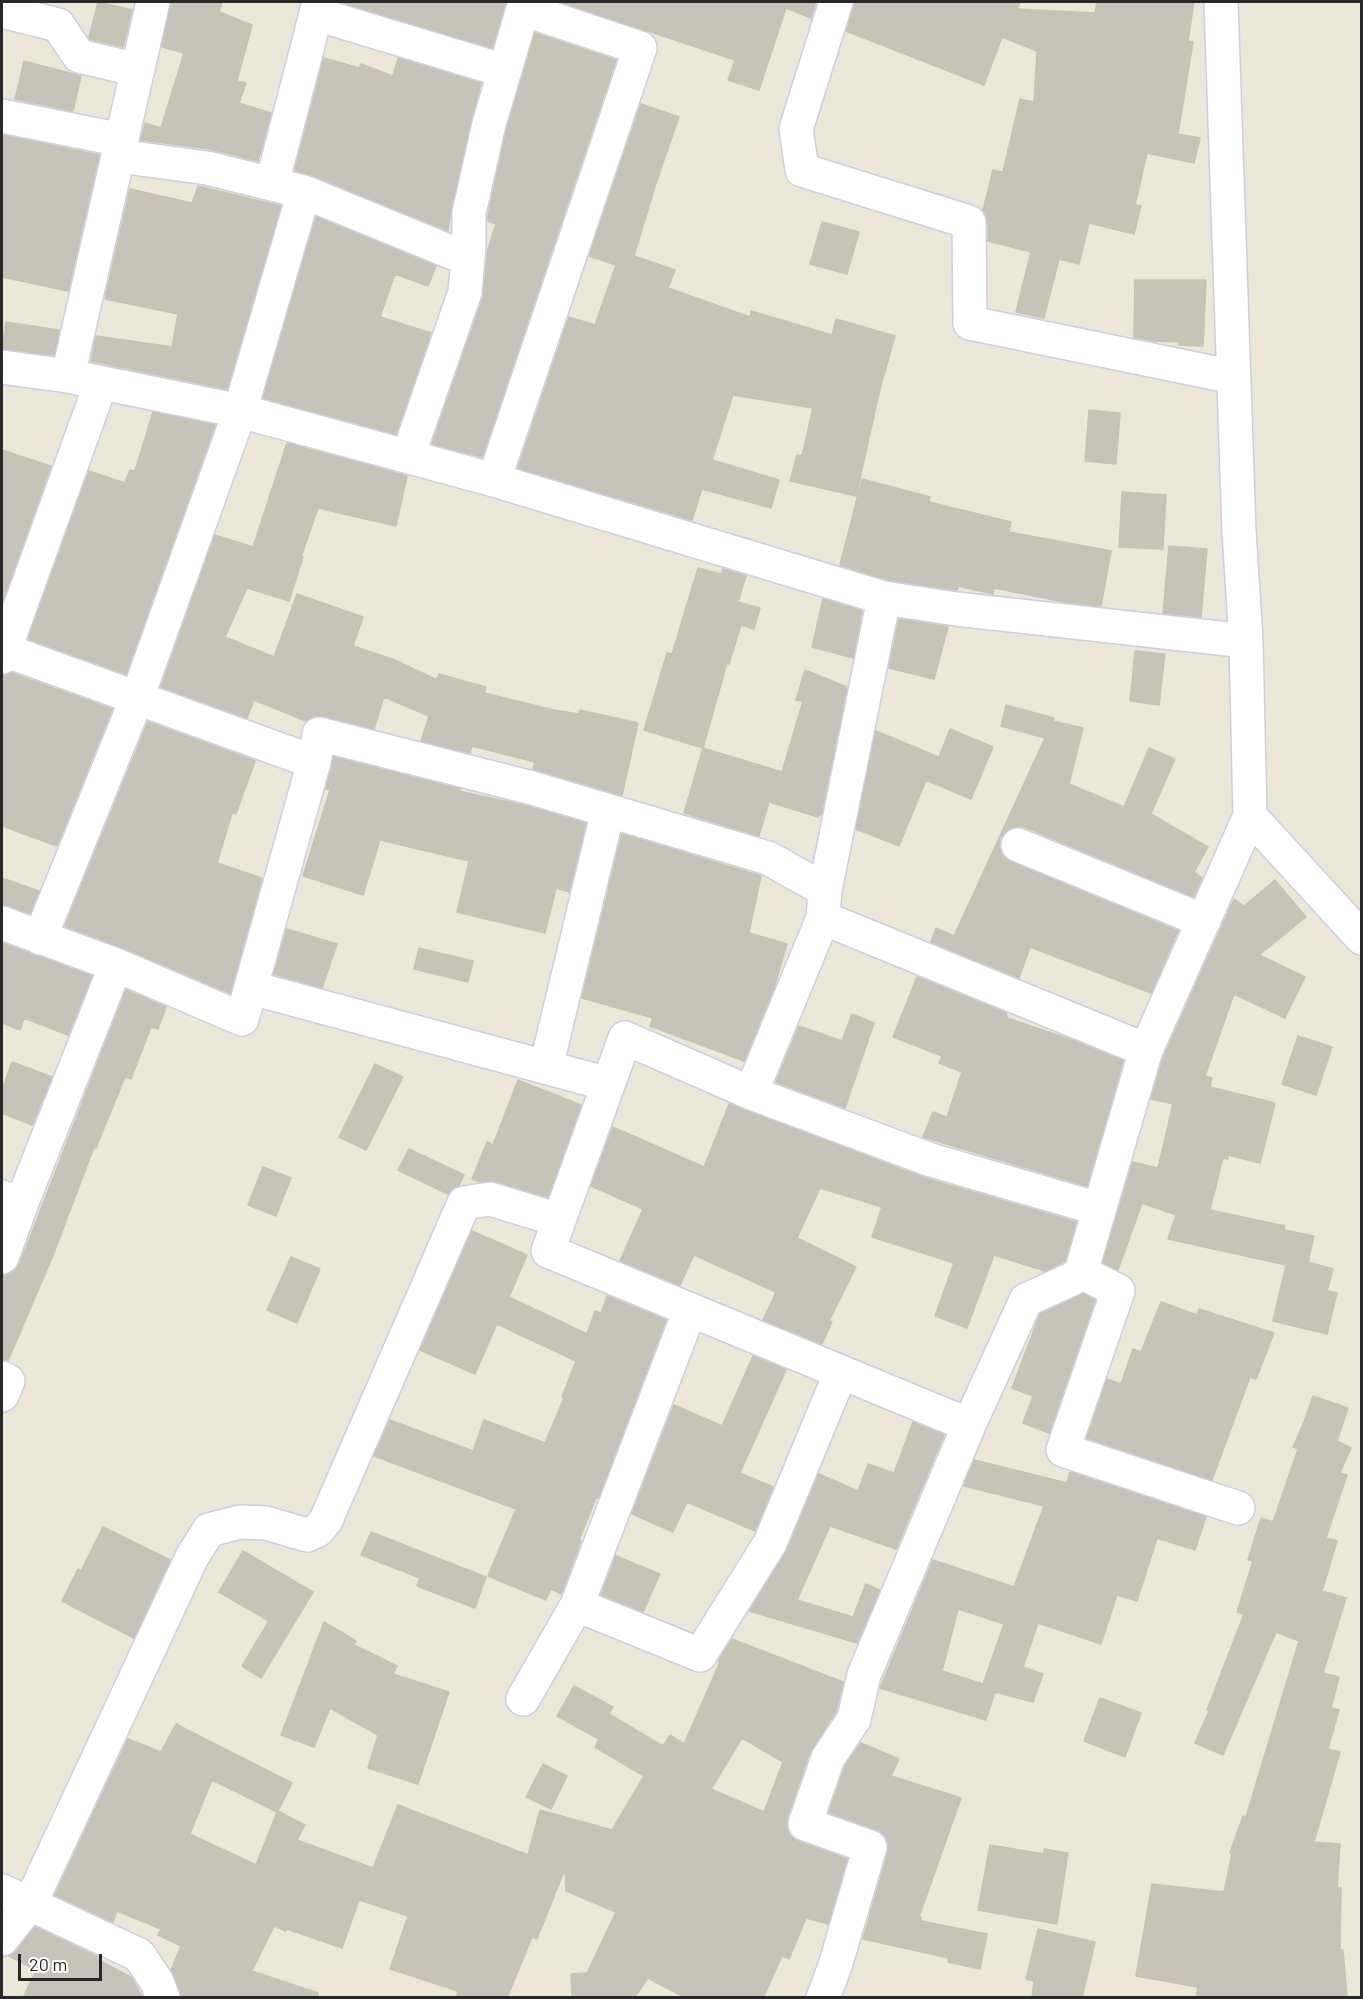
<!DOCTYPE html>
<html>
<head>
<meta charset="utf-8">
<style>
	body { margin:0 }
	#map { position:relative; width:1363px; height:1999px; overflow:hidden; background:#ece7d8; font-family:Barlow,sans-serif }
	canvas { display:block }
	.frame { position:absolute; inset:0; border:3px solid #282828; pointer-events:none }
	.scale { position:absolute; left:18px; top:1954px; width:84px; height:27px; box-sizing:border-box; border:3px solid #282828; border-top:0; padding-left:8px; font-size:18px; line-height:21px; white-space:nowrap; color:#282828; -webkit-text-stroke:4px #fff; paint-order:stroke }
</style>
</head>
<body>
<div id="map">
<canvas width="1363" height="1999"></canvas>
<div class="frame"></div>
<div class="scale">20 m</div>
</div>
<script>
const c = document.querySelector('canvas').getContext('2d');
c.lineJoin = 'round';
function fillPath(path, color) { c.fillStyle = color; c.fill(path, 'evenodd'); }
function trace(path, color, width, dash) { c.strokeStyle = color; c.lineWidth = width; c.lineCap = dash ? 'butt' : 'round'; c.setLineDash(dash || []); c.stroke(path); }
const building = new Path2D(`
	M 98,2 L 132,10 L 123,47 L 90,39 L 89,37 Z
	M 171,2 L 222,2 L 219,12 L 252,25 L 237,81 L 246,83 L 239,103 L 271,113 L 258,161 L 210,149 L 141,140 L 145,123 L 161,128 L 184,53 L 162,47 Z
	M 339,2 L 506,2 L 492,48 Z
	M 560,2 L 816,2 L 811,18 L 786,8 L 759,90 L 728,80 L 735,60 Z
	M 854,2 L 1020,2 L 1017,9 L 1095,13 L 1097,2 L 1194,2 L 1188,41 L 1193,42 L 1178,134 L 1200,138 L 1194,163 L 1147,153 L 1135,205 L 1141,206 L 1134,234 L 1089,223 L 1079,264 L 1059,259 L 1044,318 L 1016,312 L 1031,252 L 988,241 L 988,222 L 983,210 L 993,170 L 1003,172 L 1020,99 L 1034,102 L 1037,51 L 1002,37 L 984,85 L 846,31 Z
	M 535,33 L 616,60 L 482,457 L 432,444 L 483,298 L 488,249 L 496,224 L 488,221 L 488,215 L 507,129 Z
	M 324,58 L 359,68 L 361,64 L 393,76 L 398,58 L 481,83 L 471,120 L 451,209 L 448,231 L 311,175 L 295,170 Z
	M 24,61 L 81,76 L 73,111 L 15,99 Z
	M 641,104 L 679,117 L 656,183 L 634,256 L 675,270 L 668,288 L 750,317 L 751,311 L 832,335 L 836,319 L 895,336 L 880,389 L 856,496 L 790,481 L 797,455 L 802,456 L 813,408 L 733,395 L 712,460 L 779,480 L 771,508 L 702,489 L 692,520 L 518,468 L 569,317 L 595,325 L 616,265 L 589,256 Z
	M 2,135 L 99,155 L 68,291 L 2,277 Z
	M 198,186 L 281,206 L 227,389 L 91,361 L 96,336 L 172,347 L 178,314 L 105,299 L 130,189 L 192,203 Z
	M 316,217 L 436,266 L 428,286 L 395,274 L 380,317 L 431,333 L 396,434 L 263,398 Z
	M 822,222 L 859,232 L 847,274 L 810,264 Z
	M 1135,280 L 1206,280 L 1203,346 L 1179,345 L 1179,342 L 1153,341 L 1134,337 Z
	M 6,322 L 59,330 L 54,355 L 2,349 Z
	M 1089,410 L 1120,413 L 1116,464 L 1085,461 Z
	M 153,412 L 215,425 L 126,674 L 28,639 L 89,471 L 125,483 L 130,470 L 135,471 Z
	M 287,443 L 407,476 L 396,526 L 318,508 L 301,557 L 303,557 L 289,601 L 247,588 L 225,637 L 274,657 L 297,594 L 363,617 L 353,646 L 395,660 L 437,680 L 439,674 L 486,687 L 484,693 L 554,710 L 579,714 L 580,710 L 638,723 L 622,795 L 533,769 L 535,762 L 472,746 L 470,753 L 421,741 L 429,716 L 384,697 L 374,729 L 323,716 L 314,716 L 306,721 L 254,700 L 247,718 L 161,687 L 215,535 L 253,547 Z
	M 2,450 L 51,466 L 2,603 Z
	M 862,479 L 930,497 L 929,502 L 1011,522 L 1009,532 L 1111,551 L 1101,606 L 1064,602 L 994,588 L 993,594 L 958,586 L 957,590 L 888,580 L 840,565 Z
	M 1122,492 L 1166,495 L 1163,549 L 1119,547 Z
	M 1169,546 L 1207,549 L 1201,617 L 1163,613 Z
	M 698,568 L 721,574 L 723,569 L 746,576 L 738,602 L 760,608 L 754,629 L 741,625 L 729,664 L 727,663 L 703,748 L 644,730 L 667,653 L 672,654 Z
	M 823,599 L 862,611 L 853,658 L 812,647 Z
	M 899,619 L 948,627 L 934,679 L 889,668 Z
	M 1135,651 L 1165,654 L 1159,705 L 1130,701 Z
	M 805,670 L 847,687 L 821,815 L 819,814 L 818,817 L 769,802 L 759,836 L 684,813 L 703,748 L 782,772 L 803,701 L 796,700 Z
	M 11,673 L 112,709 L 57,846 L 2,826 L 2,678 L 3,675 Z
	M 1006,705 L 1054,718 L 1053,721 L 1083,728 L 1069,784 L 1124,807 L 1149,748 L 1175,759 L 1151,814 L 1208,847 L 1194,872 L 1202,878 L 1194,897 L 1025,827 L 1015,827 L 1006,831 L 1000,838 L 999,847 L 1003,856 L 1011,862 L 1178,931 L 1151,993 L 1030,947 L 1019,978 L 931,942 L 936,928 L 954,936 L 1045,738 L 1001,726 Z
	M 148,722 L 255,761 L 236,814 L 232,813 L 217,863 L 262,878 L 230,993 L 123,948 L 65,926 Z
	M 950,729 L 993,747 L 971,799 L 926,780 L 899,846 L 856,829 L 876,731 L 939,757 Z
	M 334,757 L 460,789 L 459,791 L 527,806 L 586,823 L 569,892 L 556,888 L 545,933 L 457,912 L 469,861 L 380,840 L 363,895 L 303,876 L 330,790 L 326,789 Z
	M 622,834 L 761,876 L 749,933 L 787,944 L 774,988 L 744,1061 L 650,1026 L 653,1018 L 582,998 Z
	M 2,878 L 39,891 L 30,913 L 2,905 Z
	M 1275,880 L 1306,917 L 1259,955 L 1305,977 L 1285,1018 L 1234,994 L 1205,1076 L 1212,1078 L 1210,1087 L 1275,1103 L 1260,1163 L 1228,1155 L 1228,1159 L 1223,1158 L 1210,1210 L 1285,1226 L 1284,1230 L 1314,1236 L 1308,1262 L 1333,1269 L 1327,1291 L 1337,1293 L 1327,1334 L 1273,1321 L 1286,1265 L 1168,1239 L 1176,1215 L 1142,1203 L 1118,1270 L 1103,1262 L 1133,1162 L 1158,1168 L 1173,1104 L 1151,1099 L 1164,1056 L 1234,899 L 1244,906 Z
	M 287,929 L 337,944 L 322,988 L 274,974 Z
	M 2,943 L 92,976 L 68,1035 L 24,1018 L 20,1030 L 2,1023 Z
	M 419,948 L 473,961 L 468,982 L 414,969 Z
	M 917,977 L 1006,1013 L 1007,1018 L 1069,1039 L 1123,1061 L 1087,1186 L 923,1137 L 933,1112 L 947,1117 L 962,1072 L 939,1063 L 942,1056 L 893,1037 Z
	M 126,990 L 166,1007 L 158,1029 L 151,1027 L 131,1079 L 125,1077 L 96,1148 L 94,1147 L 54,1253 L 8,1361 L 2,1359 L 2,1275 L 14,1272 L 20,1263 Z
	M 852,1014 L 874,1023 L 845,1108 L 776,1082 L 799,1026 L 842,1041 Z
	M 1298,1036 L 1332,1047 L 1316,1095 L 1282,1084 Z
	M 12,1062 L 52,1077 L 32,1125 L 2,1113 L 2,1090 Z
	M 375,1064 L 403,1077 L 366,1150 L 339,1137 Z
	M 518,1080 L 581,1105 L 548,1197 L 495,1181 L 480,1182 L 472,1179 L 487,1142 L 493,1145 Z
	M 729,1104 L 925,1178 L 1076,1222 L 1065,1261 L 1045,1271 L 994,1255 L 967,1328 L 935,1316 L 954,1263 L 872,1237 L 882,1207 L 820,1188 L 797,1238 L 856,1267 L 829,1321 L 832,1322 L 822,1344 L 763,1320 L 776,1292 L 694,1255 L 680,1285 L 620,1261 L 643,1209 L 591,1186 L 613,1127 L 704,1167 Z
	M 409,1149 L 464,1175 L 459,1185 L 452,1189 L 448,1194 L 398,1170 Z
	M 263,1167 L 291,1178 L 276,1216 L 248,1205 Z
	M 472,1231 L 527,1255 L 509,1297 L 587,1334 L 595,1311 L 601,1313 L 607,1296 L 666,1320 L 598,1498 L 596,1498 L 579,1540 L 581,1541 L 561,1594 L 551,1589 L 546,1600 L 488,1576 L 516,1509 L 374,1456 L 390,1420 L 473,1451 L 484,1420 L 545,1443 L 564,1398 L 562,1397 L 576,1361 L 497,1324 L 475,1374 L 420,1350 Z
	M 291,1257 L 320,1269 L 297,1323 L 267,1310 Z
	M 1083,1294 L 1095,1300 L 1049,1433 L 1023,1423 L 1033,1396 L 1012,1388 L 1040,1314 Z
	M 1161,1302 L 1197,1315 L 1199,1309 L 1274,1333 L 1256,1379 L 1250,1377 L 1212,1480 L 1087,1438 L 1107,1379 L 1121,1384 L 1133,1349 L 1141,1352 Z
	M 753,1356 L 786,1370 L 740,1473 L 773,1487 L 755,1531 L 687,1502 L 673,1532 L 632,1514 L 674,1405 L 722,1426 Z
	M 1313,1396 L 1348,1408 L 1337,1441 L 1351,1448 L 1340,1473 L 1347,1475 L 1326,1538 L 1337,1541 L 1322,1591 L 1346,1598 L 1323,1673 L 1339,1677 L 1331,1708 L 1339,1710 L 1328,1749 L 1340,1752 L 1314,1842 L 1340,1844 L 1337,1888 L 1341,1888 L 1340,1950 L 1343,1950 L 1347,1998 L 1196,1998 L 1198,1987 L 1136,1976 L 1152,1884 L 1224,1892 L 1232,1854 L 1230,1853 L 1243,1816 L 1246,1817 L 1299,1641 L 1276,1632 L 1223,1755 L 1195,1743 L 1209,1711 L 1207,1710 L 1244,1614 L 1237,1612 L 1253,1561 L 1248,1560 L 1261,1518 L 1273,1522 L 1298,1449 L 1293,1447 L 1304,1422 Z
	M 913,1422 L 944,1435 L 896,1549 L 830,1526 L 797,1600 L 853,1617 L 866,1584 L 880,1590 L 857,1643 L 749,1611 L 787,1550 L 819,1474 L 858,1491 L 868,1464 L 894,1473 Z
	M 974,1460 L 1067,1483 L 1070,1472 L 1206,1517 L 1195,1550 L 1157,1538 L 1137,1601 L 1117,1595 L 1101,1644 L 1038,1623 L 1023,1667 L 1043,1674 L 1033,1702 L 995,1692 L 986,1720 L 880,1688 L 933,1560 L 1014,1587 L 1044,1506 L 964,1486 ZM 958,1609 L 1004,1624 L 983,1684 L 942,1671 Z
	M 103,1527 L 170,1560 L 134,1638 L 62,1601 L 78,1569 L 81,1571 Z
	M 371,1532 L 486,1577 L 475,1608 L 417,1586 L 420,1578 L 361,1555 Z
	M 243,1551 L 313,1592 L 261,1678 L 242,1666 L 269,1621 L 219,1592 Z
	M 616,1556 L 660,1574 L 643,1612 L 601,1595 Z
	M 324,1622 L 356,1641 L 354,1645 L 397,1666 L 393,1674 L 449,1692 L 418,1784 L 368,1768 L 378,1735 L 330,1708 L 314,1747 L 281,1735 Z
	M 732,1639 L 843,1682 L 836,1711 L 810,1752 L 787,1818 L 787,1827 L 790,1836 L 798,1841 L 847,1859 L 828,1924 L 806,1918 L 789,1959 L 782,1956 L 763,1998 L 686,1998 L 648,1978 L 634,1998 L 572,1998 L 571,1974 L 587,1973 L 616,1912 L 566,1891 L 565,1869 L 537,1939 L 532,1937 L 507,1998 L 456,1998 L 458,1991 L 390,1969 L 408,1916 L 359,1900 L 342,1948 L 287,1929 L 286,1931 L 274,1926 L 252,1971 L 318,1993 L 318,1998 L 187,1998 L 181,1995 L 171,1970 L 181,1946 L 158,1935 L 161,1929 L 117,1911 L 113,1922 L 55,1895 L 128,1739 L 161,1752 L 176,1724 L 292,1783 L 278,1811 L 305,1825 L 297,1840 L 373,1868 L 398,1805 L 528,1855 L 540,1810 L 612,1830 L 644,1776 L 595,1747 L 599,1739 L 557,1716 L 574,1686 L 613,1707 L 609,1714 L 663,1746 L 670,1735 L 684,1744 L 720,1662 L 718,1661 ZM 742,1738 L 783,1762 L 764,1812 L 711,1789 ZM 212,1780 L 277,1812 L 256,1865 L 190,1834 Z
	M 1100,1698 L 1141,1713 L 1125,1757 L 1084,1741 Z
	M 861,1743 L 899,1759 L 891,1776 L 961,1798 L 919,1917 L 921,1917 L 921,1921 L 987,1934 L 980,1969 L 948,1962 L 949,1958 L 863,1939 L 888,1852 L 888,1842 L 884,1834 L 877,1830 L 829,1813 L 845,1766 Z
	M 543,1764 L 567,1776 L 551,1809 L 526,1797 Z
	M 990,1845 L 1044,1854 L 1044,1849 L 1068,1853 L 1057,1924 L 978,1910 Z
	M 35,1927 L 98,1957 L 97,1959 L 132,1978 L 143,1998 L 23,1998 L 36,1970 L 9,1956 L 17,1951 Z
	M 1038,1929 L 1095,1942 L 1082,1998 L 1032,1998 L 1034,1981 L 1026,1979 Z`);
fillPath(building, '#c7c3b8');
trace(building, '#c7c3b2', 1.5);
const minor = new Path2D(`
	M 836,2 L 796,129 L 802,170 L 969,222 L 970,323 L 1234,377
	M 1221,2 L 1239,531 L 1246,641 L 1250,816 L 1362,938
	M 2,11 L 58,25 L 79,56 L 138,70
	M 316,14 L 505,71
	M 2,116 L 122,140
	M 118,156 L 207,168 L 304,192
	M 272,184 L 319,2
	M 2,367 L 68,376 L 240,411 L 494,480 L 884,598 L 956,609 L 1246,641
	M 68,376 L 153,2
	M 408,456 L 465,292 L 469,247 L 469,213 L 489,124 L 523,9
	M 494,480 L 640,48 L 523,9 L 525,2
	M 2,657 L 101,383
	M 314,762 L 319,734 L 532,788 L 768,858 L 825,890 L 823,918 L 1146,1050
	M 1018,845 L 1204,921
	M 825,890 L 884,598
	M 2,923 L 116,965 L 242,1019 L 314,762 L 4,650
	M 40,938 L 137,698 L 240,411 L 304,192 L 468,259
	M 252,988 L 608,1084
	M 546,1067 L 608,811
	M 751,1093 L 823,918
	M 2,1197 L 21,1205 L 116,965
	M 2,1257 L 21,1205
	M 1081,1272 L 1118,1291 L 1063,1450 L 1238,1508
	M 2,1378 L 8,1381 L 2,1395
	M 969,1425 L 548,1251 L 625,1038 L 751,1093 L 931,1160 L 1099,1209
	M 577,1605 L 690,1310
	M 523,1699 L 577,1605 L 700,1655 L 770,1543 L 841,1372
	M 2,1891 L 139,1955 L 157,1982 L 163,1998
	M 2,1939 L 30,1904 L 192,1557 L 209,1530 L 240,1522 L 266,1523 L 307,1535 L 318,1530 L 326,1520 L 464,1203 L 490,1199 L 559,1220
	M 823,1998 L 835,1966 L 870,1847 L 805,1824 L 828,1758 L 854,1719 L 864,1675 L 969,1425 L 1026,1300 L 1072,1279 L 1081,1272 L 1146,1050 L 1250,816`);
trace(minor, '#cdcee3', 36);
trace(minor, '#fff', 33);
</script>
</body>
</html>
